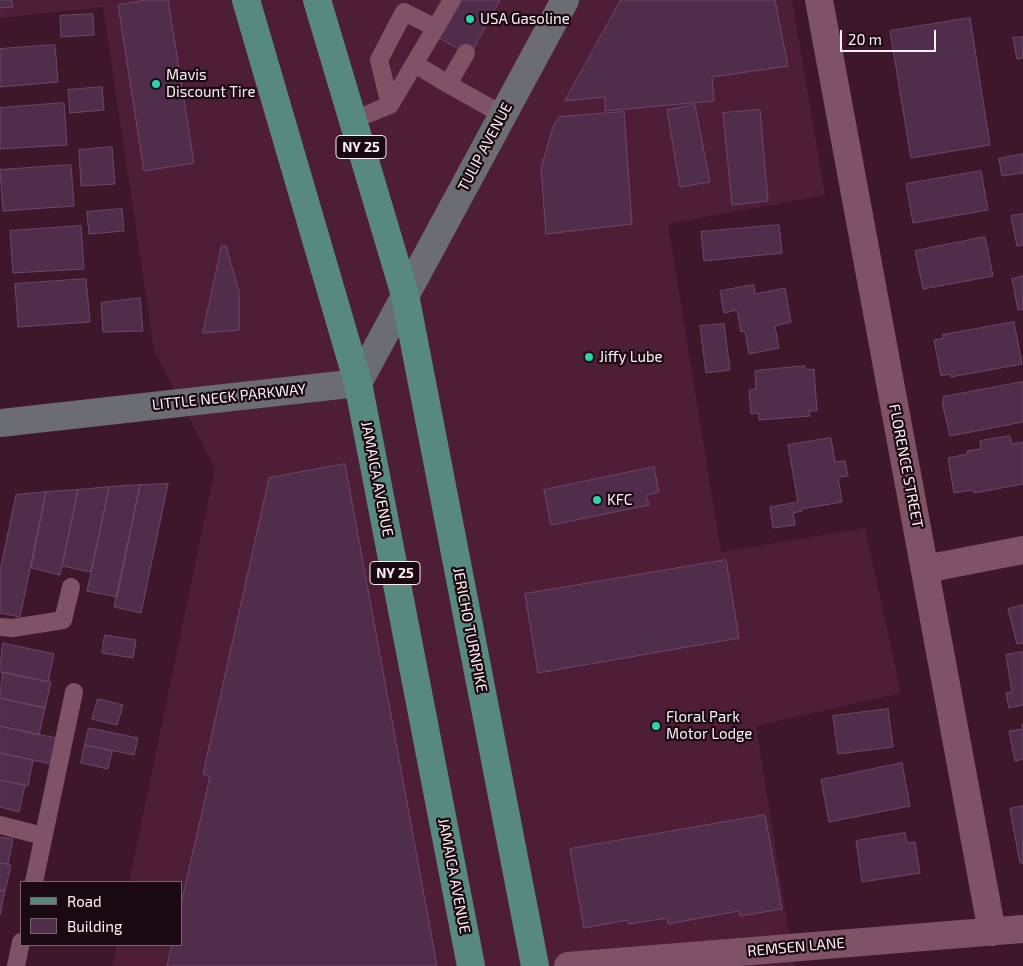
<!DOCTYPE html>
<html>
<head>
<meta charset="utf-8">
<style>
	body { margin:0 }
	#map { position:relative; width:1023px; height:966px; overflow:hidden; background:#3f172b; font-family:"Exo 2",sans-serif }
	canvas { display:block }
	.legend { position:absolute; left:20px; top:881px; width:162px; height:65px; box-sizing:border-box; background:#1b0912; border:1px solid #75666d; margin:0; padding:6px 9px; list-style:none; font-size:15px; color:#fdf1f6 }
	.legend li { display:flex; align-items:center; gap:10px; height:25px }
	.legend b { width:25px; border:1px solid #75666d }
	.scale { position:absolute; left:840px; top:30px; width:96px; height:22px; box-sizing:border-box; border:2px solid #fdf1f6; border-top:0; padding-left:6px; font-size:15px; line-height:18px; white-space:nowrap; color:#fdf1f6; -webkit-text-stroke:4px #1b0912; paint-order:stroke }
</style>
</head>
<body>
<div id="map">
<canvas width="1023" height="966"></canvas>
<ul class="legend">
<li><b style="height:6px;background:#57897f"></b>Road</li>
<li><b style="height:14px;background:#502d4b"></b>Building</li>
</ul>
<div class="scale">20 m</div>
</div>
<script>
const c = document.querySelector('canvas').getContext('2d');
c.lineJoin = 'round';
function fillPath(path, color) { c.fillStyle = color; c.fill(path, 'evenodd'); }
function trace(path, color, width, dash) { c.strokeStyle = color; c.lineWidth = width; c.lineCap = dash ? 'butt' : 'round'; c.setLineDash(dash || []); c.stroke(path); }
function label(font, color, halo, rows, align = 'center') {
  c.font = font + ' "Exo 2",sans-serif'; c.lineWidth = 4.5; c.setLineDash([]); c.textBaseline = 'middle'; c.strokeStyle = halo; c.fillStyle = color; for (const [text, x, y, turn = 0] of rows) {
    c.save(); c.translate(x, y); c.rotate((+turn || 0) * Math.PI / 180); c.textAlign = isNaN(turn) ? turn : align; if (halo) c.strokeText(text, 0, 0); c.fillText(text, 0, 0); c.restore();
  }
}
fillPath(new Path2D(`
	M 0,0 L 792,0 L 825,195 L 668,224 L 721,552 L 865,528 L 901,693 L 756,726 L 794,966 L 112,966 L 117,945 L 181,945 L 181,882 L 129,882 L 215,469 L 154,350 L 103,7 L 0,18 Z`), '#4e1e36');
const building = new Path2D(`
	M 0,0 L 11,0 L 13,7 L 0,8 Z
	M 147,0 L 168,0 L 194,163 L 144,171 L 118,5 Z
	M 460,0 L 500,0 L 470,55 L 439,38 Z
	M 621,0 L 775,0 L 788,66 L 712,77 L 714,101 L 605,111 L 605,97 L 565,101 Z
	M 93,14 L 94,35 L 61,37 L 60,16 Z
	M 970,18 L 990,145 L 911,158 L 890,31 Z
	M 1023,37 L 1023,58 L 1017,59 L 1013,38 Z
	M 55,45 L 58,82 L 0,87 L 0,49 Z
	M 102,87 L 104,110 L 70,113 L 68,90 Z
	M 64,103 L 67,145 L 0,149 L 0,108 Z
	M 695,105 L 710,182 L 680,187 L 667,110 Z
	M 760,110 L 768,201 L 732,205 L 723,113 Z
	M 624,112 L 632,224 L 546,234 L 541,168 L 553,127 L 559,117 Z
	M 112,147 L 115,184 L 81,186 L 79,150 Z
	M 1023,154 L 1023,173 L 1002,176 L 999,159 Z
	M 71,165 L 74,206 L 3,211 L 0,170 Z
	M 981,171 L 988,210 L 913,223 L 906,184 Z
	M 122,209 L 124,231 L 89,234 L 87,212 Z
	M 1023,214 L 1023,245 L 1017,246 L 1011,216 Z
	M 779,225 L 782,253 L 704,261 L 701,232 Z
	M 81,226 L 84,269 L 13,273 L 10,231 Z
	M 985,237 L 993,276 L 923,289 L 915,251 Z
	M 222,246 L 226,246 L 239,292 L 239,330 L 203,333 Z
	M 1023,276 L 1023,309 L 1018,310 L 1012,279 Z
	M 86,279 L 90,322 L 18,327 L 15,284 Z
	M 754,285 L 755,294 L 785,288 L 791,322 L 775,326 L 779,348 L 749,354 L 745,331 L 741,332 L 737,310 L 724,313 L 720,291 Z
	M 140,298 L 143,331 L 103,332 L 101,303 Z
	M 1014,322 L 1022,364 L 951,377 L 950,374 L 941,376 L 934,340 L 944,338 L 943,335 Z
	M 724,324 L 730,370 L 706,373 L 700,326 Z
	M 805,366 L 806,370 L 814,369 L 817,411 L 809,411 L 810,416 L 759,420 L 759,413 L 751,414 L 749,390 L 756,389 L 755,371 Z
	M 1023,382 L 1023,422 L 950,436 L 942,402 L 944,401 L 943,397 Z
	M 1010,436 L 1012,444 L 1023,442 L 1023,484 L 974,493 L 973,490 L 954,493 L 948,458 L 968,454 L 967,451 L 981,449 L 980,441 Z
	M 831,438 L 835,462 L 845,461 L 848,476 L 838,477 L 842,502 L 801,509 L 802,511 L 793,513 L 795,525 L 773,528 L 770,507 L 798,502 L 788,445 Z
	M 345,464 L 437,966 L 167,966 L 172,945 L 181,945 L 181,904 L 210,777 L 203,774 L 269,478 Z
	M 654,467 L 659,492 L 646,495 L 649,505 L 551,525 L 544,490 Z
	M 168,484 L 141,613 L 114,607 L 140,485 Z
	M 140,485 L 117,597 L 87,591 L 109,487 Z
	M 109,487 L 91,572 L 62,566 L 78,490 Z
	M 78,490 L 60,575 L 31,568 L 46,492 Z
	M 46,492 L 20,617 L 0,613 L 0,571 L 16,495 Z
	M 726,560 L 739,638 L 538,673 L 525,594 Z
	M 1023,605 L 1023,643 L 1017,644 L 1008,609 Z
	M 105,635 L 136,640 L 133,658 L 102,653 Z
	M 3,643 L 54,654 L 48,682 L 0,672 Z
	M 1023,652 L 1023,705 L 1009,708 L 1006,693 L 1012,692 L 1006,655 Z
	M 3,672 L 51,682 L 45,708 L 0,698 Z
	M 0,698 L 45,708 L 39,735 L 0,726 Z
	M 98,699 L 123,705 L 117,725 L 92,719 Z
	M 888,709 L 893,747 L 838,754 L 833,716 Z
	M 1022,725 L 1023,725 L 1023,759 L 1015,761 L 1009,731 L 1023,729 Z
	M 0,726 L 56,738 L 51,764 L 0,753 Z
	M 89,728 L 138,738 L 134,755 L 85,745 Z
	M 85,745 L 112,751 L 108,769 L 81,763 Z
	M 0,753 L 33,760 L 28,786 L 0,780 Z
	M 902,763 L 910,806 L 829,822 L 821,780 Z
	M 0,780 L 25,785 L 19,812 L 0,807 Z
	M 1023,806 L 1023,863 L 1020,863 L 1010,809 Z
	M 765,815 L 782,909 L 740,916 L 739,911 L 668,924 L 667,918 L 629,924 L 628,920 L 584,928 L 570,849 Z
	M 905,833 L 907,843 L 915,842 L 920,873 L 862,882 L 856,841 Z
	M 0,837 L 13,839 L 8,864 L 0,863 Z
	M 0,863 L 11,865 L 5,891 L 0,890 Z
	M 0,890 L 5,891 L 0,915 Z`);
fillPath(building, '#502d4b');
trace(building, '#6d4868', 1);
trace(new Path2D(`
	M 415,64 L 448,84 L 466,53
	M 448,84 L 503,115
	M 390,105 L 379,60 L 404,12 L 436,28
	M 353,120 L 390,105 L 452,0
	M 0,627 L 13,628 L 63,620 L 71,587
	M 0,825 L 43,836
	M 34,882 L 74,692
	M 16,966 L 21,942`), '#805266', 18);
trace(new Path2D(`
	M 819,0 L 992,932
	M 925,569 L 1023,550
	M 568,966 L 1023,929`), '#805266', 28);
trace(new Path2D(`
	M 0,423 L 358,383 L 565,0`), '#6b6d72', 28);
trace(new Path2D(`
	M 246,0 L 358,383 L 471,966
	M 317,0 L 405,295 L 535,966`), '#57897f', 28);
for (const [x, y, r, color] of [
	[470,19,5,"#29d5ad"],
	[156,84,5,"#29d5ad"],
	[589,357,5,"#29d5ad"],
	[597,500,5,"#29d5ad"],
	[656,726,5,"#29d5ad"]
]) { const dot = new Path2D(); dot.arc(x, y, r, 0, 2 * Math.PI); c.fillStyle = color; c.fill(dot); trace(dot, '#1b0912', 2); }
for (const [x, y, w] of [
	[361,147,50],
	[395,573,50]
]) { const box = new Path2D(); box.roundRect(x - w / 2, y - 11.5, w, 23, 4); c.fillStyle = '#1b0912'; c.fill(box); trace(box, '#fdf1f6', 1); }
label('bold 14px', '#fdf1f6', null, [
	["NY 25",361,147],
	["NY 25",395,573]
]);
label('15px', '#fdf1f6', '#1b0912', [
	["USA Gasoline",480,19],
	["Mavis",166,75],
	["Discount Tire",166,92],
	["Jiffy Lube",599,357],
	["KFC",607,500],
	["Floral Park",666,717],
	["Motor Lodge",666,734]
], 'left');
label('15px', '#fdf1f6', '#1b0912', [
	["TULIP AVENUE",485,147,-62],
	["LITTLE NECK PARKWAY",229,397,-6],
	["FLORENCE STREET",906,466,79],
	["JAMAICA AVENUE",377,479,79],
	["JERICHO TURNPIKE",470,630,79],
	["JAMAICA AVENUE",454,876,79],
	["REMSEN LANE",796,947,-5]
]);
</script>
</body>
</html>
